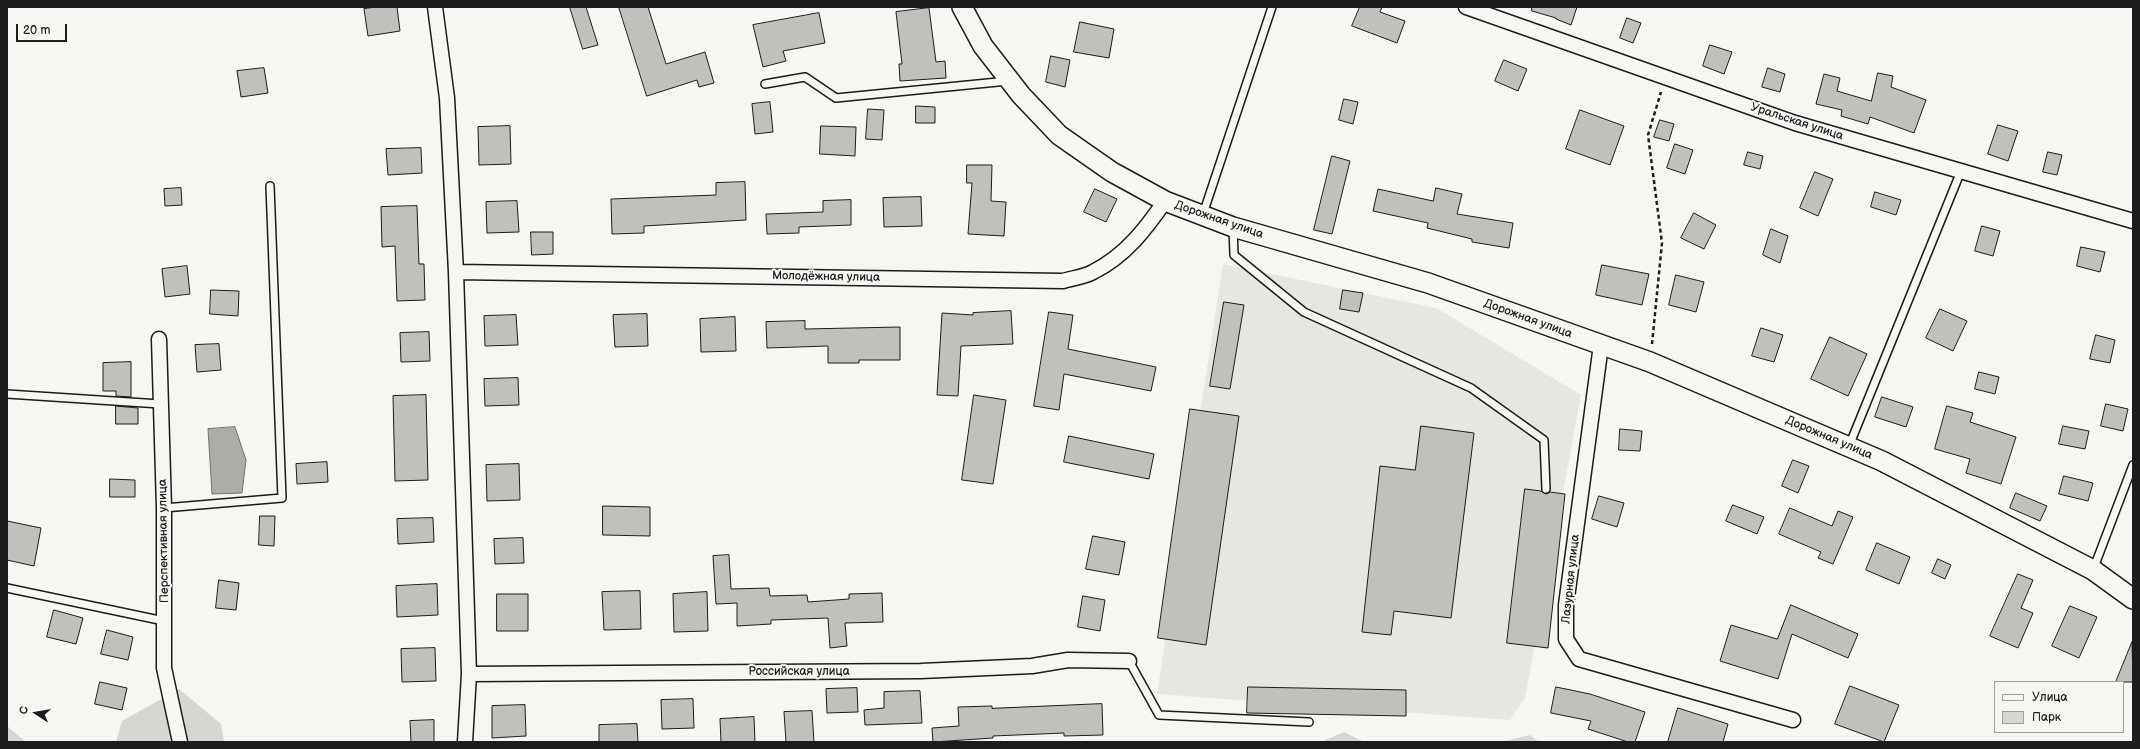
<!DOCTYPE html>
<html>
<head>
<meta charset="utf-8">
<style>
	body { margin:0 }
	#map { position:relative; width:2140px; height:749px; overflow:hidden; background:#f6f6f2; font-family:"Balsamiq Sans",sans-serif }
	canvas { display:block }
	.frame { position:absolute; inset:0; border:8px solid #1c1c1c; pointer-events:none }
	.legend { position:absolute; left:1994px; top:681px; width:130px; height:52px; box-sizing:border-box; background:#f6f6f2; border:1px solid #9f9f9c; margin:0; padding:5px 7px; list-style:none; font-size:12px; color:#1c1c1c }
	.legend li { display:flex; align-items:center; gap:8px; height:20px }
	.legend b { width:20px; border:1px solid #9f9f9c }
	.north { position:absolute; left:16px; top:693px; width:40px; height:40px; -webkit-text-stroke:3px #f6f6f2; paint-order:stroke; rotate:282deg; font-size:11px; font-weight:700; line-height:16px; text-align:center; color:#1c1c1c }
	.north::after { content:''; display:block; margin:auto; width:14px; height:18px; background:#1c1c1c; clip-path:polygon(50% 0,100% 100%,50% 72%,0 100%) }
	.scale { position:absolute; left:16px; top:24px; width:51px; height:18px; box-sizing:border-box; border:2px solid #1c1c1c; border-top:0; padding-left:5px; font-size:12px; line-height:14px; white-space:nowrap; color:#1c1c1c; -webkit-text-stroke:3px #f6f6f2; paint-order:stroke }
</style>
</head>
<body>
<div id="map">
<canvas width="2140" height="749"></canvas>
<div class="frame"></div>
<ul class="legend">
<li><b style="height:5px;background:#f6f6f2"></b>Улица</li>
<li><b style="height:11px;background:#d6d6d2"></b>Парк</li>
</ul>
<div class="north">С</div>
<div class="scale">20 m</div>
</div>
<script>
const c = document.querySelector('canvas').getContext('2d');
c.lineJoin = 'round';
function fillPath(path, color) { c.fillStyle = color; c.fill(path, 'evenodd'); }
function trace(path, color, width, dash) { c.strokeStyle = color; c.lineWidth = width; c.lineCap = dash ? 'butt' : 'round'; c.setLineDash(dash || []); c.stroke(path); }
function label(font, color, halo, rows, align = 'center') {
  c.font = font + ' "Balsamiq Sans",sans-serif'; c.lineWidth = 4; c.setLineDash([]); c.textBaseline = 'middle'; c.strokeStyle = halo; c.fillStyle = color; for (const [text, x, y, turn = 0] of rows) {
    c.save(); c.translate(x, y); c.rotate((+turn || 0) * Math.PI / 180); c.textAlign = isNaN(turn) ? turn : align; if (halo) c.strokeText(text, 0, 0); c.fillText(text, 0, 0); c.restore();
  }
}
fillPath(new Path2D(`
	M 1223,264 L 1436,308 L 1581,395 L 1525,698 L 1510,720 L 1157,694 Z`), '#e6e6e2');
fillPath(new Path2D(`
	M 179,689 L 221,724 L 224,742 L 116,742 L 122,721 Z
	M 7,726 L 26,742 L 7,742 Z
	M 1344,732 L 1364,742 L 1321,742 Z
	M 1530,735 L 1539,742 L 1501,742 Z`), '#d6d6d2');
const water = new Path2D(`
	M 235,427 L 246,460 L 242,493 L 212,494 L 208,429 Z`);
fillPath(water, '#acaca9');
trace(water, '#727271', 1);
const building = new Path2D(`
	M 376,7 L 397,7 L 400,31 L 368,36 L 364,9 Z
	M 570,7 L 586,7 L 598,45 L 583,49 Z
	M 619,7 L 648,7 L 666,64 L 705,52 L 714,83 L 699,87 L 697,80 L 647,96 Z
	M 1360,7 L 1382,7 L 1380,12 L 1405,21 L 1397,43 L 1352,26 Z
	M 1532,7 L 1577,7 L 1571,25 L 1556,19 L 1556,18 L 1532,11 Z
	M 929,8 L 936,62 L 945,61 L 946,78 L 900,81 L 899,64 L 902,64 L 896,12 Z
	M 819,13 L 825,43 L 783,51 L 786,61 L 763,67 L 753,25 Z
	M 1627,18 L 1641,23 L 1633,43 L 1620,38 Z
	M 1080,22 L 1114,29 L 1109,58 L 1074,52 Z
	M 1710,45 L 1732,52 L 1724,74 L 1703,66 Z
	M 1051,56 L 1070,60 L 1065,87 L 1046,82 Z
	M 1504,60 L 1527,69 L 1518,91 L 1495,81 Z
	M 264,68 L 268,93 L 241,97 L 237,71 Z
	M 1768,68 L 1785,74 L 1780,92 L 1762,87 Z
	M 1878,73 L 1893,76 L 1891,87 L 1926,100 L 1914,133 L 1870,117 L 1868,124 L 1841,116 L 1842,110 L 1816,104 L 1824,74 L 1840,78 L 1837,91 L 1871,101 Z
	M 1344,99 L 1358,102 L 1353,124 L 1339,120 Z
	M 770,102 L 773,132 L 755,134 L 752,104 Z
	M 916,106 L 935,107 L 935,123 L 916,123 Z
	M 868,109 L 884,110 L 882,140 L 866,139 Z
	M 1580,110 L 1624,126 L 1610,165 L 1566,149 Z
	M 1660,120 L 1674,124 L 1669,141 L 1654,137 Z
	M 1998,125 L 2018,131 L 2008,161 L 1988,154 Z
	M 510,126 L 511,164 L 479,165 L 478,127 Z
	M 821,126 L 856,127 L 855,156 L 820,154 Z
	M 1675,144 L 1693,150 L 1685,174 L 1667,168 Z
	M 421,148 L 422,173 L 388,175 L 386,149 Z
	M 1748,152 L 1763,156 L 1760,169 L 1744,165 Z
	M 2048,152 L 2062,155 L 2057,175 L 2043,172 Z
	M 1332,156 L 1350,161 L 1332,234 L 1314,230 Z
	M 967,165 L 992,165 L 991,201 L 1006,202 L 1004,236 L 968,234 L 972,183 L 967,183 Z
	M 1815,172 L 1833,179 L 1818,216 L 1800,208 Z
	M 745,182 L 746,220 L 644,226 L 644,233 L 612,234 L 611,199 L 716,195 L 716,183 Z
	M 181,188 L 182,205 L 165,206 L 164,189 Z
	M 1436,188 L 1462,194 L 1457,214 L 1513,223 L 1509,248 L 1472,242 L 1472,239 L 1427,228 L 1428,223 L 1373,211 L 1378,189 L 1433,201 Z
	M 1095,189 L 1117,199 L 1106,222 L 1084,212 Z
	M 1875,192 L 1901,200 L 1896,215 L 1871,207 Z
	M 921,197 L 922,226 L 884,227 L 883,198 Z
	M 851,200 L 851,225 L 799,227 L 799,233 L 767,234 L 766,214 L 823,212 L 823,201 Z
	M 517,201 L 519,232 L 487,233 L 486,202 Z
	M 417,206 L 419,264 L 424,264 L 425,300 L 397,301 L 395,246 L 382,247 L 381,207 Z
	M 1694,213 L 1716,225 L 1704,249 L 1681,238 Z
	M 1982,226 L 2000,231 L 1993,256 L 1975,251 Z
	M 1771,229 L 1788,236 L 1780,263 L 1763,255 Z
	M 531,232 L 553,232 L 553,254 L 532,255 Z
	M 2081,247 L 2105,252 L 2100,272 L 2077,266 Z
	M 1602,265 L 1649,274 L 1642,305 L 1596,295 Z
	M 187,266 L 190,294 L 165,297 L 162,269 Z
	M 1676,275 L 1704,282 L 1696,312 L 1669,305 Z
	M 211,290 L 239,291 L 238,316 L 210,314 Z
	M 1343,290 L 1363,293 L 1359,312 L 1340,309 Z
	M 1224,302 L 1244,305 L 1230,389 L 1210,386 Z
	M 1940,309 L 1967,321 L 1953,351 L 1926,338 Z
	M 1011,311 L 1013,344 L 961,346 L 958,396 L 937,395 L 942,313 L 973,315 L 973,313 Z
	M 1049,312 L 1073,315 L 1068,349 L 1156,367 L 1151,391 L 1064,374 L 1059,410 L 1034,406 Z
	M 647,314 L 648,346 L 615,347 L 613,315 Z
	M 516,315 L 518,345 L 485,346 L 484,316 Z
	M 735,317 L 736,351 L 701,352 L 700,319 Z
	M 805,321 L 805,329 L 900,327 L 900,360 L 859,360 L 859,363 L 828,363 L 828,346 L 767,348 L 766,322 Z
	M 1761,328 L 1783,335 L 1774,362 L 1752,356 Z
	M 429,332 L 430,361 L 401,362 L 400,333 Z
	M 2096,335 L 2115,340 L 2110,363 L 2090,359 Z
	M 1830,337 L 1867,354 L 1848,396 L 1811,379 Z
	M 219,344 L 221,370 L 197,372 L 195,345 Z
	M 131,362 L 131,397 L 116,396 L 116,391 L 103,391 L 103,363 Z
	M 1979,372 L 1999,377 L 1995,394 L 1975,389 Z
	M 518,378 L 519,405 L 485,406 L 484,379 Z
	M 426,395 L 428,480 L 395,481 L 393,396 Z
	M 974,395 L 1006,400 L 993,484 L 962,480 Z
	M 1882,397 L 1913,407 L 1906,427 L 1875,417 Z
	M 2106,404 L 2128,409 L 2123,431 L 2101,426 Z
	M 116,406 L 138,408 L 138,424 L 116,424 Z
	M 1947,406 L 1973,413 L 1970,422 L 2016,437 L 2001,484 L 1966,473 L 1970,459 L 1935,449 Z
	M 1190,409 L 1239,416 L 1206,645 L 1158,638 Z
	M 1421,426 L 1474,433 L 1451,618 L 1394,611 L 1391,635 L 1362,632 L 1380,466 L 1415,470 Z
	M 2063,426 L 2089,431 L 2085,449 L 2059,444 Z
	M 1620,429 L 1642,431 L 1640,451 L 1619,450 Z
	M 1069,436 L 1154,454 L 1149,479 L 1064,462 Z
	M 1793,460 L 1809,466 L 1798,493 L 1782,486 Z
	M 327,462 L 328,482 L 297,484 L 296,464 Z
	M 519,464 L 520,500 L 487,501 L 486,465 Z
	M 2064,476 L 2093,483 L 2088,501 L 2059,494 Z
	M 110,479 L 135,480 L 135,497 L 110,497 Z
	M 1525,489 L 1541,491 L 1546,494 L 1550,492 L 1565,494 L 1548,648 L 1507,643 Z
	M 2016,493 L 2047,506 L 2040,521 L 2010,508 Z
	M 1599,496 L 1624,503 L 1617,527 L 1592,519 Z
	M 1733,505 L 1764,517 L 1757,534 L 1726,521 Z
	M 603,506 L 650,507 L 650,536 L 603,535 Z
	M 1790,508 L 1832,526 L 1838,511 L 1853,517 L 1833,564 L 1818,558 L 1821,552 L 1779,534 Z
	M 260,516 L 275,516 L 274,546 L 259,545 Z
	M 433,518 L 434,542 L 398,544 L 397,519 Z
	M 7,521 L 41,528 L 34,566 L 7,560 Z
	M 1093,536 L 1125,542 L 1119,575 L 1086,569 Z
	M 523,538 L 524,563 L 495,564 L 494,539 Z
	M 1877,543 L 1910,557 L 1899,584 L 1866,570 Z
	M 729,555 L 731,589 L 769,588 L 770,596 L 807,595 L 808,602 L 849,599 L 849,594 L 882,593 L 883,622 L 845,623 L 847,646 L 830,648 L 828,618 L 771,620 L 771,624 L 737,626 L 737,603 L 716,604 L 713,556 Z
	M 1938,559 L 1951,565 L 1945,579 L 1932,573 Z
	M 2018,574 L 2033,580 L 2021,608 L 2033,613 L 2018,648 L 1990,636 Z
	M 219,580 L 239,583 L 236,610 L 216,608 Z
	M 437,584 L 438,615 L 397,617 L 396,586 Z
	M 640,591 L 641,629 L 604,630 L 602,592 Z
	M 707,592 L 708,631 L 674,632 L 673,594 Z
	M 497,594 L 528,594 L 528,631 L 497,631 Z
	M 1083,596 L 1105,600 L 1100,631 L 1078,627 Z
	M 1791,605 L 1858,634 L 1848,658 L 1792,634 L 1778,679 L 1720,661 L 1731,625 L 1777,639 Z
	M 2070,606 L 2097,617 L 2079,658 L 2052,646 Z
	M 54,610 L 83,618 L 76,644 L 47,637 Z
	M 107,630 L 133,637 L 128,660 L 101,654 Z
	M 2132,642 L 2133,682 L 2116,682 Z
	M 435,648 L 436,681 L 402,682 L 401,649 Z
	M 100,682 L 127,688 L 122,710 L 95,704 Z
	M 1850,686 L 1899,705 L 1884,742 L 1835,724 Z
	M 1248,687 L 1406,690 L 1406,716 L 1247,713 Z
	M 1556,687 L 1590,694 L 1645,712 L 1635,742 L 1628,742 L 1588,729 L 1591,721 L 1551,713 Z
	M 857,688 L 858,712 L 827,713 L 826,689 Z
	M 920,691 L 922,723 L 865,725 L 864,710 L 884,708 L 884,692 Z
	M 693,699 L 694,728 L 662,729 L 661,700 Z
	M 1102,704 L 1103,735 L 1064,736 L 1064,733 L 993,736 L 993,738 L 933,742 L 932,728 L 959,726 L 958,707 L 992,706 L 992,708 Z
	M 525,705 L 526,736 L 492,738 L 492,706 Z
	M 1678,708 L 1728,724 L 1723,742 L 1668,742 Z
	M 812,711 L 814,742 L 786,742 L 784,712 Z
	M 754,717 L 755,742 L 721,742 L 720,719 Z
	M 434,720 L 434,742 L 411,742 L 410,721 Z
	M 637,724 L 638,742 L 599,742 L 599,725 Z`);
fillPath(building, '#c0c0bd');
trace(building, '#1c1c1c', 1);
const lane = new Path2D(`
	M 765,84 L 805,77 L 836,98 L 1008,81
	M 1203,214 L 1272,7
	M 1233,227 L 1234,255 L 1304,312 L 1471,388 L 1544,440 L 1546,489
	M 7,394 L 160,404
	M 1849,446 L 1961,171
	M 164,508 L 282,498 L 270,186
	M 2093,570 L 2133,465
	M 7,588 L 164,621
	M 1129,661 L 1159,715 L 1309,722`);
const street = new Path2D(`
	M 435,7 L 447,98 L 456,272 L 469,674 L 465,742
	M 1466,7 L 1795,123 L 2133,221
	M 456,272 L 1063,281 C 1073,278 1084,277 1093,272 C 1125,256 1145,230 1165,201
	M 159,339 L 164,508 L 164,668 L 180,742
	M 1601,345 L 1566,605 L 1566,639 L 1579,659 L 1793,720
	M 469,674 L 921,671 L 1032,666 L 1068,660 L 1129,661`);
const secondary = new Path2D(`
	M 962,7 L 983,46 L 1021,95 L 1059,135 L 1112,172 L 1165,201 L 1233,227 L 1428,283 L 1650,362 L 1882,461 L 2093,570 L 2133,599`);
trace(lane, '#1c1c1c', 10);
trace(street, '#1c1c1c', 17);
trace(secondary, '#1c1c1c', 22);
trace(new Path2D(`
	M 1652,344 L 1662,243 L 1648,135 L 1661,92`), '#1c1c1c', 2.5, [4, 3]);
trace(lane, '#f6f6f2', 7);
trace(street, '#f6f6f2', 14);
trace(secondary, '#f6f6f2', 19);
label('12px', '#1c1c1c', '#f6f6f2', [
	["Уральская улица",1797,122,18],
	["Дорожная улица",1219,220,19],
	["Молодёжная улица",826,277,1],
	["Дорожная улица",1528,319,20],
	["Дорожная улица",1829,438,23],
	["Перспективная улица",164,541,-91],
	["Лазурная улица",1571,579,-84],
	["Российская улица",799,672]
]);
</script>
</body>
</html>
